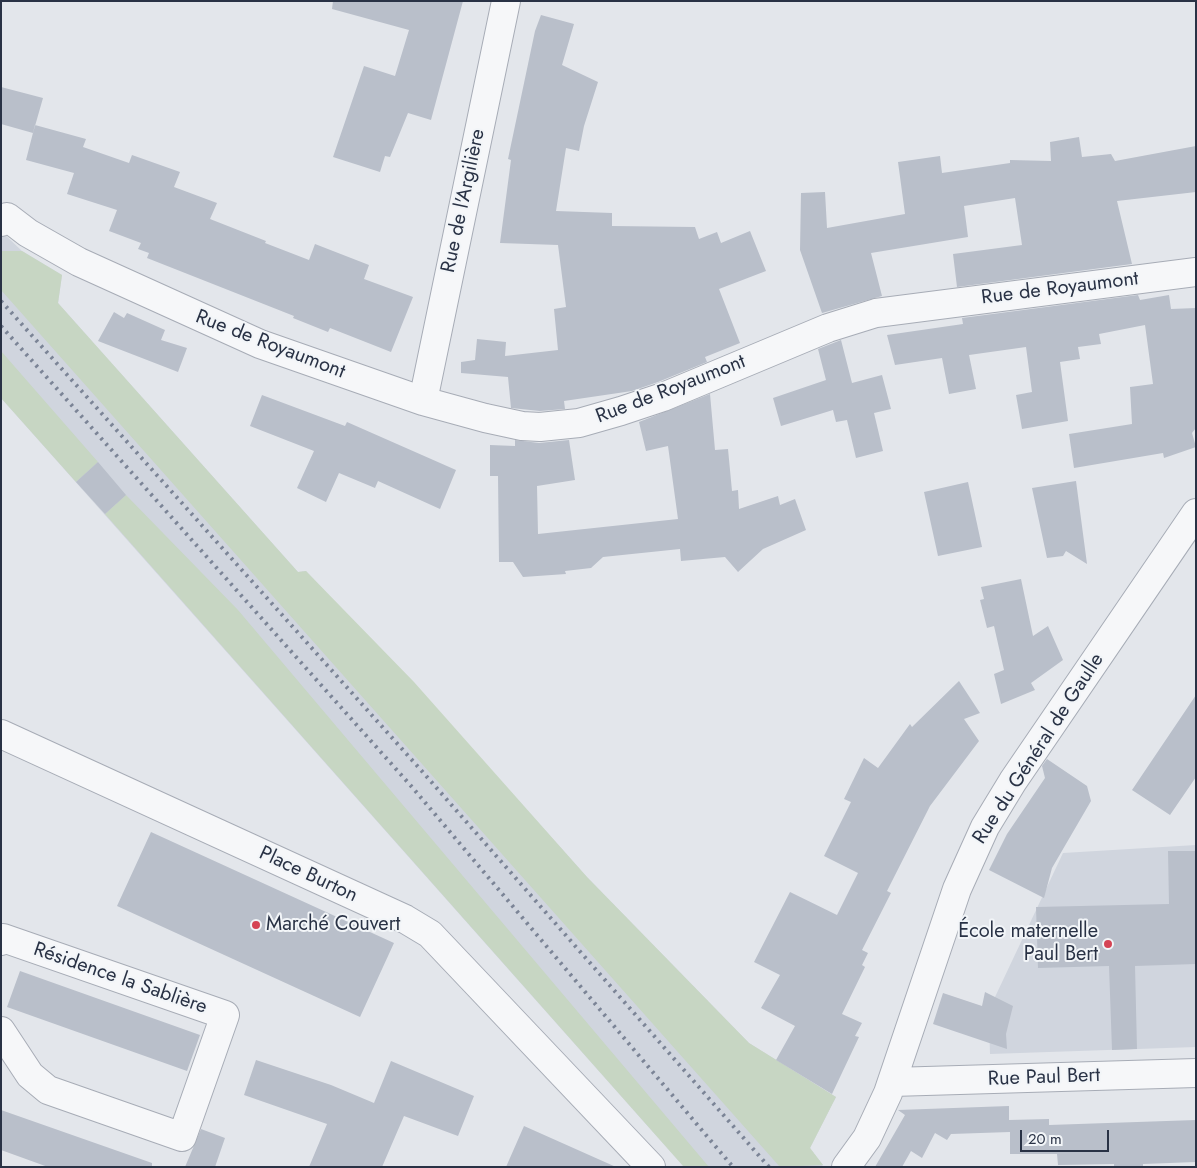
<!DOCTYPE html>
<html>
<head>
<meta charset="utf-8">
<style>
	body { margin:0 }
	#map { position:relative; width:1197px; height:1168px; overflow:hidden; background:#e3e6eb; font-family:Jost,sans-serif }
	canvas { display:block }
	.frame { position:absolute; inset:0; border:2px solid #293245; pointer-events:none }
	.scale { position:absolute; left:1020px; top:1130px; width:89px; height:22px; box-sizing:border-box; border:2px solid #293245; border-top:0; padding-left:6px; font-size:15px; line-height:18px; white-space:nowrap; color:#293245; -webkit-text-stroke:4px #f2f5f8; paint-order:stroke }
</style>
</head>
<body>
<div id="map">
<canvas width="1197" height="1168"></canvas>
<div class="frame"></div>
<div class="scale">20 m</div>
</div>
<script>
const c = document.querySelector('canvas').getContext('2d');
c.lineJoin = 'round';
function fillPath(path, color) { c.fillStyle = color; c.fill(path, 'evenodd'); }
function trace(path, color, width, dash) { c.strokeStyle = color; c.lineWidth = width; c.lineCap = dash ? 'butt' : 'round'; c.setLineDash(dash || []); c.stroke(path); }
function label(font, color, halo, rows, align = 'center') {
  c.font = font + ' Jost,sans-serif'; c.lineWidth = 4; c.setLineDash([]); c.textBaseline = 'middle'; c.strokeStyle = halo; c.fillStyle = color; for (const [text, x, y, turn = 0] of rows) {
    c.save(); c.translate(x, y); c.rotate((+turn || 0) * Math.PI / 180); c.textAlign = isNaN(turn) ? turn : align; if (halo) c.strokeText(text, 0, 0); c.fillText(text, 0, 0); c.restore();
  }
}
fillPath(new Path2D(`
	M 1,231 L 22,251 L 62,275 L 58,303 L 298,572 L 306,571 L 467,743 L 587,877 L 749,1043 L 836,1097 L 810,1148 L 823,1165 L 821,1167 L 684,1167 L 1,398 Z
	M 1196,845 L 1196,1047 L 990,1054 L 989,1021 L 995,997 L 1063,853 Z`), '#d0d5de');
fillPath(new Path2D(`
	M 1,251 L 22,251 L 62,275 L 58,303 L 298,572 L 306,571 L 414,682 L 587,877 L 749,1043 L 836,1097 L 810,1148 L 823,1165 L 780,1167 L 1,290 Z
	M 1,351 L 98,462 L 76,482 L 1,398 Z
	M 126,495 L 238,610 L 709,1167 L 684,1167 L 105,514 Z`), '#c7d6c3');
fillPath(new Path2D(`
	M 333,1 L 463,1 L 431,120 L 408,113 L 390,157 L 385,156 L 380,172 L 333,157 L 364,66 L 395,76 L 409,30 L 332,9 Z
	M 541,15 L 574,24 L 562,65 L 598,82 L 584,126 L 579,151 L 566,148 L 556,211 L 612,213 L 612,226 L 695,227 L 699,239 L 717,232 L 721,243 L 750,231 L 766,271 L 719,289 L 740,343 L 705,357 L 707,362 L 658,382 L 632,391 L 564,401 L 565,409 L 540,411 L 511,408 L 508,377 L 461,373 L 461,362 L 475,360 L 477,339 L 506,342 L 505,356 L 558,350 L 554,309 L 566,307 L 558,245 L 500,243 L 511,160 L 508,159 L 535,31 Z
	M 1,87 L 43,98 L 33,133 L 1,124 Z
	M 35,125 L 86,139 L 83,147 L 129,163 L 132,155 L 180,172 L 174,187 L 217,203 L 210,219 L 266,241 L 265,243 L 309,260 L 315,244 L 369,265 L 364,279 L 413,297 L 391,352 L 330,328 L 328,332 L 293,318 L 294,316 L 147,258 L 149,253 L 138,249 L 141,243 L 109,231 L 117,210 L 67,194 L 74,173 L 26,160 Z
	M 1079,137 L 1082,157 L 1111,154 L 1115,161 L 1196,146 L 1196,192 L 1117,201 L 1132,264 L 957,287 L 953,254 L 1022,245 L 1015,198 L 964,206 L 968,237 L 871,253 L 882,296 L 822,313 L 800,250 L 801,193 L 825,192 L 827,228 L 905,214 L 898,162 L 940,156 L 942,173 L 1010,163 L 1010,160 L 1051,161 L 1050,142 Z
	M 1138,295 L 1140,300 L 1169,295 L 1171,309 L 1196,308 L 1196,428 L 1192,433 L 1196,447 L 1164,458 L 1163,453 L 1074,468 L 1069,434 L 1132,424 L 1130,387 L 1153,384 L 1145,325 L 1099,334 L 1101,344 L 1078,347 L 1080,359 L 1060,362 L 1068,421 L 1022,429 L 1016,395 L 1032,392 L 1026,347 L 969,355 L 976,389 L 949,394 L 942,358 L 895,365 L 887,335 L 963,324 L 962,318 Z
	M 114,312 L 124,318 L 127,313 L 165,330 L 161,340 L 187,348 L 178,372 L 98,341 Z
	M 841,340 L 852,383 L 882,375 L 891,409 L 874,413 L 883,451 L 856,458 L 847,420 L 836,422 L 833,410 L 781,426 L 773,398 L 826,380 L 818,349 Z
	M 710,394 L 715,450 L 728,449 L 732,491 L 738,490 L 739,509 L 778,496 L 780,505 L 795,499 L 806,530 L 763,549 L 738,572 L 725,557 L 681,561 L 680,549 L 603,557 L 591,568 L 565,571 L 566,574 L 523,577 L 513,562 L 499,562 L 498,476 L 490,476 L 490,445 L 515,446 L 515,440 L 539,443 L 569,440 L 575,480 L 537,486 L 538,534 L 678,519 L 668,446 L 646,451 L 639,422 Z
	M 262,395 L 345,426 L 347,422 L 456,470 L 440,509 L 378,481 L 375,488 L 339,473 L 326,502 L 297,488 L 314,451 L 250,426 Z
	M 98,462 L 126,495 L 105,514 L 76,482 Z
	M 1076,481 L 1087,564 L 1066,551 L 1063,556 L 1047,558 L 1032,488 Z
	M 968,482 L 982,547 L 938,556 L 924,492 Z
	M 1021,579 L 1033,636 L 1048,626 L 1063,660 L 1031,683 L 1035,690 L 1001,704 L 994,674 L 1004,670 L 994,626 L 987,628 L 980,600 L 984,599 L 981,587 Z
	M 959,681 L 980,713 L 964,719 L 979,741 L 930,806 L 887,891 L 891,893 L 862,950 L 868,953 L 862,965 L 865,967 L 842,1014 L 862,1023 L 855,1036 L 859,1037 L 832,1094 L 776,1060 L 795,1026 L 761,1008 L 780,975 L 754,962 L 790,892 L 837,915 L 858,873 L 824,856 L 851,802 L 844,799 L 864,758 L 878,768 L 910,724 L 912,727 Z
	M 1196,695 L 1196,777 L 1170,815 L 1132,790 Z
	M 1047,759 L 1087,786 L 1091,801 L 1052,868 L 1044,898 L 989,870 L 1007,834 L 1045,778 L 1042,766 Z
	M 151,832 L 394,943 L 360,1017 L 117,906 Z
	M 1168,851 L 1196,851 L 1196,964 L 1135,966 L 1137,1049 L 1112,1050 L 1109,966 L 1038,968 L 1036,907 L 1169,904 Z
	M 20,971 L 200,1035 L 187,1071 L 7,1007 Z
	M 985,992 L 1013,1006 L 1006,1034 L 1007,1049 L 933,1024 L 943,993 L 982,1006 Z
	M 256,1060 L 331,1085 L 374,1103 L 391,1061 L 474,1096 L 458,1136 L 404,1116 L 382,1167 L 309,1167 L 327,1124 L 244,1095 Z
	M 1009,1106 L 1009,1120 L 1049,1119 L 1049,1125 L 1196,1120 L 1196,1162 L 1143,1164 L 1143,1167 L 1114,1167 L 1114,1164 L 1058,1165 L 1057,1154 L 1010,1154 L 1010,1132 L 951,1134 L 947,1140 L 935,1133 L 922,1158 L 911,1151 L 902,1167 L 875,1167 L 905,1115 L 898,1110 Z
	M 1,1110 L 152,1163 L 152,1167 L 48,1167 L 1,1150 Z
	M 524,1126 L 616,1167 L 506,1167 Z
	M 201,1129 L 225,1138 L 215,1167 L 185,1167 Z`), '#b9bfca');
const minor = new Path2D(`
	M 1,222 L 7,217 L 28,233 L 79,262 L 260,344 L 423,401 L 485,418 L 522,426 L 540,427 L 579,423 L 621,411 L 663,397 L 828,328 L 876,313 L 1196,272
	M 423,401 L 506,1
	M 1,734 L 405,919 L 430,934 L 651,1167
	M 1,941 L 3,938 L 225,1015 L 182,1137 L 48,1090 L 30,1075 L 1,1031
	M 892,1082 L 1196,1073
	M 846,1167 L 867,1138 L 888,1093 L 957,889 L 985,827 L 1013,781 L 1196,513`);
trace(minor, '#a7acb6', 30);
trace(minor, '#f6f7f9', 28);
trace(new Path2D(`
	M 1,301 L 420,769 L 769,1167
	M 1,326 L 412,787 L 733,1167`), '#7b8496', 4, [2.5, 5]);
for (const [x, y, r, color] of [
	[256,925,5,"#d54354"],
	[1108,944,5,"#d54354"]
]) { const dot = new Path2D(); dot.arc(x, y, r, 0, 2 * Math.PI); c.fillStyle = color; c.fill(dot); trace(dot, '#f2f5f8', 2); }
label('20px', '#293245', '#f2f5f8', [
	["Rue de l'Argilière",464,201,-78],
	["Rue de Royaumont",1060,289,-7],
	["Rue de Royaumont",270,345,21],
	["Rue de Royaumont",671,390,-21],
	["Rue du Général de Gaulle",1039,749,-57],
	["Place Burton",308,875,25],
	["Résidence la Sablière",120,979,19],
	["Rue Paul Bert",1044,1078,-2]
]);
label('20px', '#293245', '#f2f5f8', [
	["Marché Couvert",266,925],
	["École maternelle",1098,932,"right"],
	["Paul Bert",1098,955,"right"]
], 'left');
</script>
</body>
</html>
